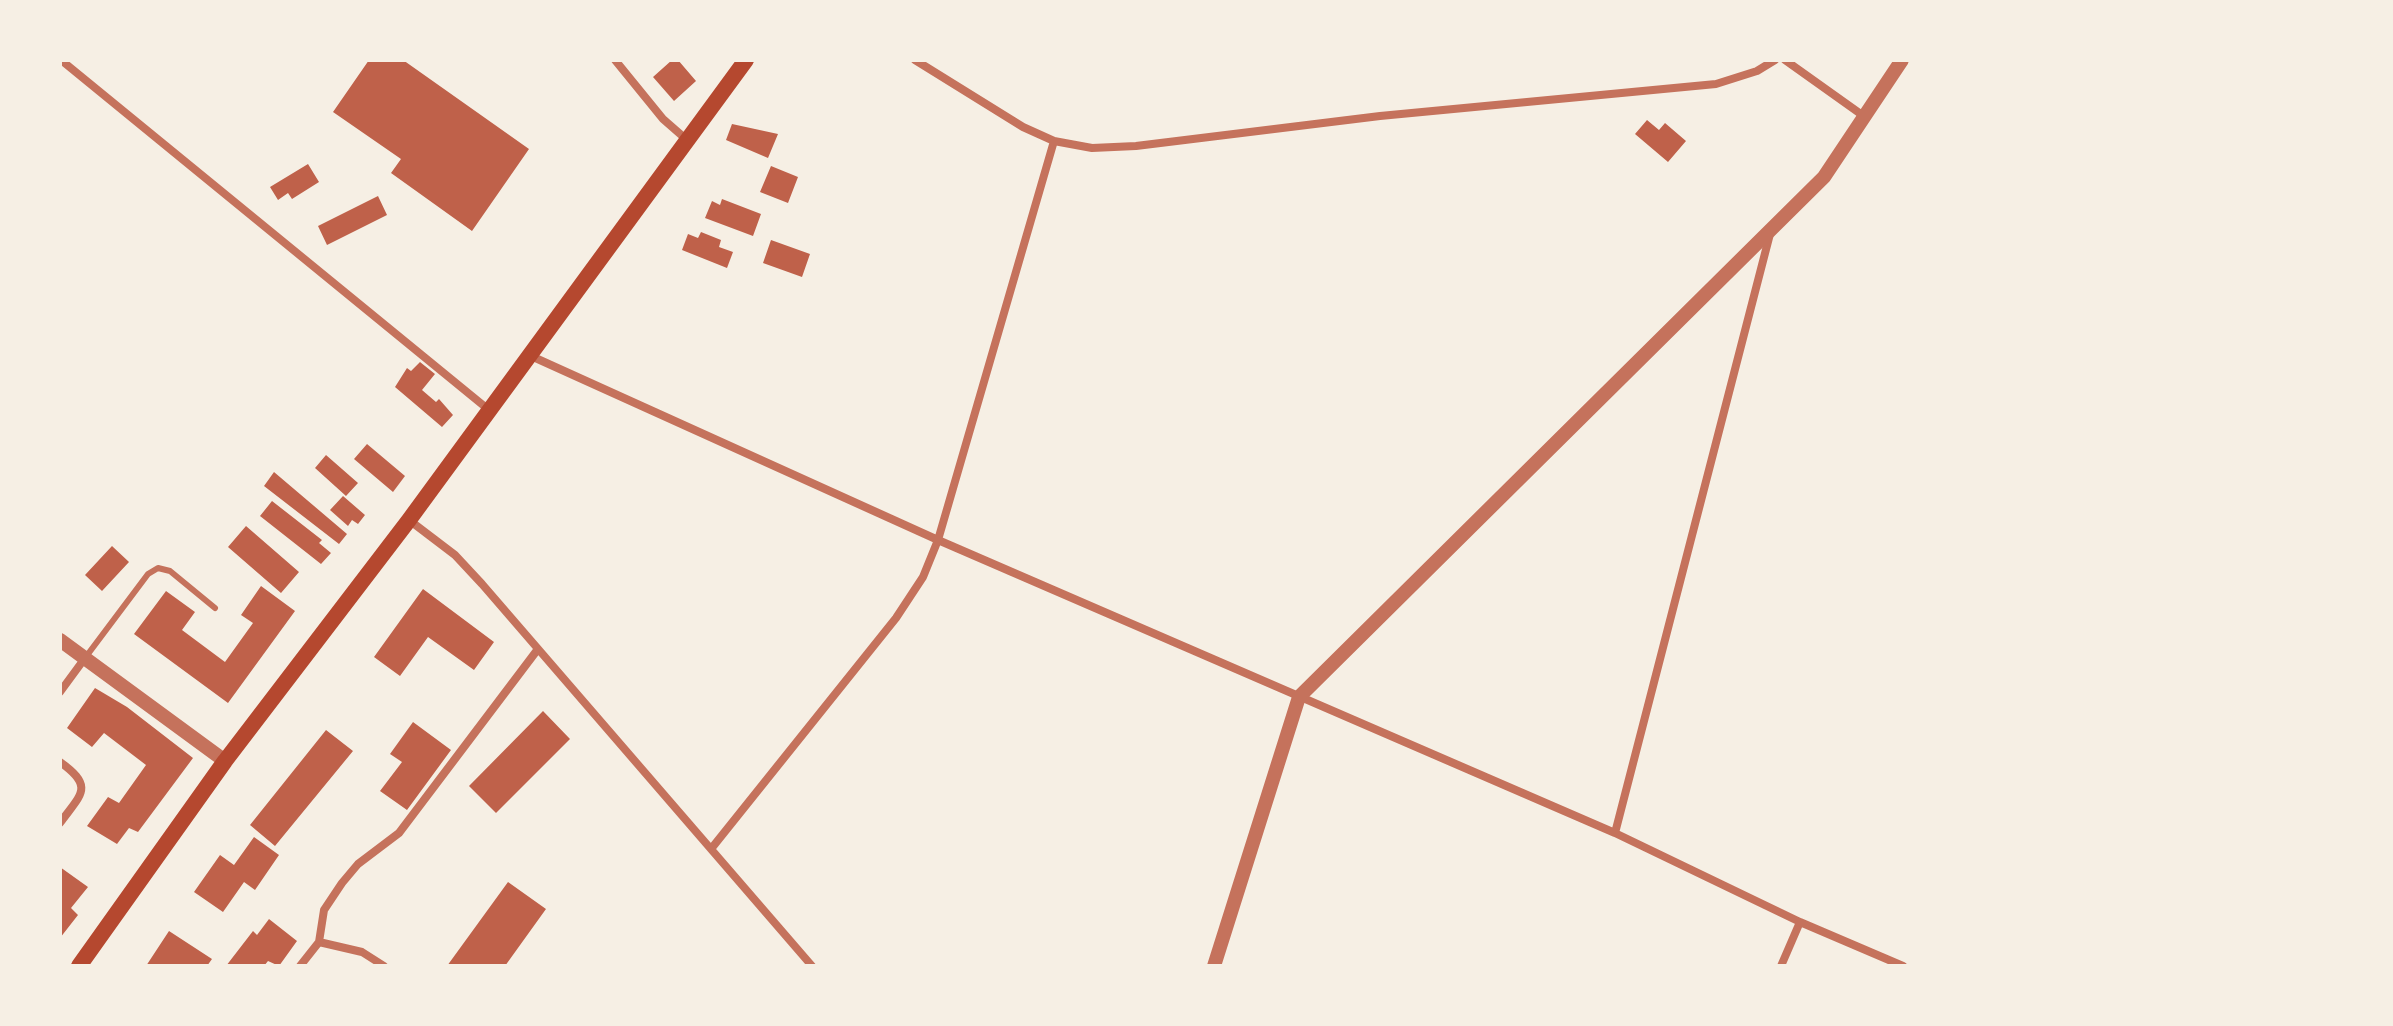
<!DOCTYPE html>
<html>
<head>
<meta charset="utf-8">
<style>
	body { margin:0 }
	#map { position:relative; width:2393px; height:1026px; overflow:hidden; background:#f6efe4; font-family:Georgia,serif }
	canvas { display:block }
	.frame { position:absolute; inset:0; border:62px solid #f6efe4; pointer-events:none }
</style>
</head>
<body>
<div id="map">
<canvas width="2393" height="1026"></canvas>
<div class="frame"></div>
</div>
<script>
const c = document.querySelector('canvas').getContext('2d');
c.lineJoin = 'round';
function fillPath(path, color) { c.fillStyle = color; c.fill(path, 'evenodd'); }
function trace(path, color, width, dash) { c.strokeStyle = color; c.lineWidth = width; c.lineCap = dash ? 'butt' : 'round'; c.setLineDash(dash || []); c.stroke(path); }
fillPath(new Path2D(`
	M 369,60 L 403,60 L 529,149 L 472,231 L 391,173 L 401,159 L 333,112 Z
	M 672,60 L 678,60 L 696,81 L 674,101 L 653,77 Z
	M 1647,120 L 1659,130 L 1665,123 L 1686,141 L 1668,162 L 1635,134 Z
	M 732,124 L 778,134 L 768,158 L 726,140 Z
	M 308,164 L 319,182 L 292,199 L 288,193 L 278,200 L 270,187 Z
	M 771,166 L 798,177 L 788,203 L 760,192 Z
	M 378,196 L 387,215 L 327,245 L 318,226 Z
	M 722,199 L 761,214 L 753,236 L 705,218 L 712,201 L 720,205 Z
	M 701,232 L 721,240 L 719,247 L 733,252 L 727,268 L 682,250 L 688,234 L 698,238 Z
	M 771,240 L 810,254 L 802,277 L 763,263 Z
	M 420,362 L 435,374 L 422,390 L 436,402 L 439,399 L 453,415 L 442,427 L 395,387 L 407,368 L 411,371 Z
	M 367,444 L 405,476 L 393,492 L 354,459 Z
	M 326,455 L 358,483 L 346,496 L 315,468 Z
	M 274,472 L 347,534 L 339,544 L 264,486 Z
	M 343,496 L 365,515 L 358,524 L 352,520 L 348,526 L 330,510 Z
	M 272,501 L 322,540 L 319,543 L 331,553 L 321,564 L 260,516 Z
	M 246,526 L 299,572 L 281,593 L 228,547 Z
	M 112,546 L 129,562 L 102,591 L 85,575 Z
	M 261,586 L 295,611 L 228,703 L 134,634 L 166,591 L 195,612 L 182,630 L 225,662 L 253,623 L 241,615 Z
	M 423,589 L 494,642 L 474,670 L 428,637 L 400,676 L 374,657 Z
	M 95,688 L 127,707 L 193,758 L 138,832 L 129,828 L 117,844 L 87,826 L 108,797 L 119,803 L 146,765 L 104,733 L 92,747 L 67,728 Z
	M 543,711 L 570,739 L 496,813 L 469,786 Z
	M 413,722 L 451,750 L 407,810 L 380,791 L 402,762 L 390,754 Z
	M 326,730 L 353,751 L 275,846 L 250,825 Z
	M 254,837 L 279,855 L 255,890 L 244,882 L 223,912 L 194,892 L 220,855 L 234,865 Z
	M 60,867 L 88,887 L 71,908 L 78,915 L 60,938 Z
	M 508,882 L 546,909 L 505,966 L 447,966 Z
	M 269,919 L 297,941 L 279,966 L 268,961 L 264,966 L 226,966 L 253,931 L 257,935 Z
	M 169,931 L 212,959 L 207,966 L 146,966 Z`), '#bf614a');
trace(new Path2D(`
	M 85,658 L 148,574 L 158,568 L 170,571 L 215,608`), '#c5725c', 6);
trace(new Path2D(`
	M 61,60 L 489,410
	M 615,60 L 663,119 L 687,140
	M 915,60 L 1023,127 L 1054,141 L 1092,148 L 1136,146 L 1380,116 L 1716,84 L 1757,71 L 1775,60
	M 1785,60 L 1865,117
	M 531,356 L 938,540 L 1615,833 L 1800,922 L 1903,966
	M 409,520 L 455,555 L 482,584 L 812,966
	M 60,692 L 85,658
	M 60,762 C 95,787 81,794 60,823
	M 1615,833 L 1770,234
	M 711,849 L 896,618 L 923,577 L 938,540 L 1054,141
	M 319,942 L 362,952 L 384,966
	M 300,966 L 319,942 L 324,910 L 342,883 L 358,864 L 399,833 L 538,649
	M 1781,966 L 1800,922`), '#c5725c', 8);
trace(new Path2D(`
	M 60,640 L 225,761
	M 1214,966 L 1299,697 L 1824,177 L 1902,60`), '#c5725c', 14);
trace(new Path2D(`
	M 79,966 L 225,761 L 409,520 L 746,60`), '#b5482f', 16);
</script>
</body>
</html>
